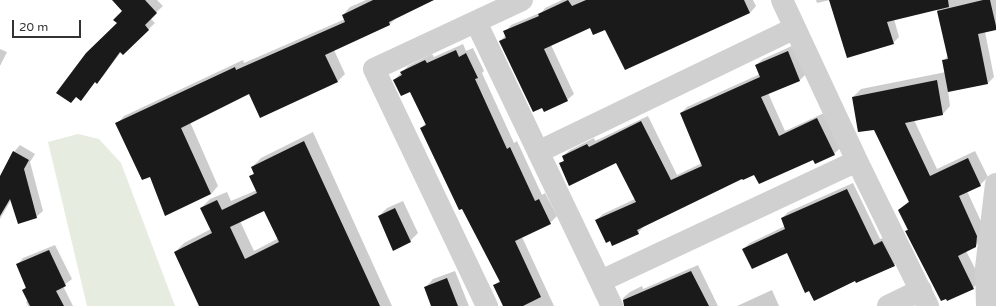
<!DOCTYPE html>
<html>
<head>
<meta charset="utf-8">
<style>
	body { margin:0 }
	#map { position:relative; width:996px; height:306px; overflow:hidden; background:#fff; font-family:"Varela Round",sans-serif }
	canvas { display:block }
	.scale { position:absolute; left:12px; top:20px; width:69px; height:18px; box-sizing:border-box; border:2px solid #333; border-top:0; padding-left:5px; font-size:12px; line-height:14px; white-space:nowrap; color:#333; -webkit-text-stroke:3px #fff; paint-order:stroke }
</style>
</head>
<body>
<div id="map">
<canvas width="996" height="306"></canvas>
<div class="scale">20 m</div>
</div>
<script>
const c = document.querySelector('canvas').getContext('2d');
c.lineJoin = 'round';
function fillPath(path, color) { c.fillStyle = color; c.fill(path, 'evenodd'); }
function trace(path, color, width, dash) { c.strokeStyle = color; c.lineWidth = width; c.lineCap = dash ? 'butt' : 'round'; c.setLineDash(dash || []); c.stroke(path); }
fillPath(new Path2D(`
	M 78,134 L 99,139 L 121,163 L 175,306 L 87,306 L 48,142 Z`), '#e6ecdf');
fillPath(new Path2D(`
	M 128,0 L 157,0 L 163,6 L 150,18 L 155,23 L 123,54 L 121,52 L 103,76 L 97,82 L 96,81 L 81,99 L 76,96 L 118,23 Z
	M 366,0 L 431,0 L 397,17 L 390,24 L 334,50 L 345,74 L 337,82 L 250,93 L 190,122 L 218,186 L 211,194 L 150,176 L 117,124 L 124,116 L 243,60 L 244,63 L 345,19 L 343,15 L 350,7 Z
	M 562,0 L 753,0 L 756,6 L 750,13 L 605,28 L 590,26 L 551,45 L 574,94 L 567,100 L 500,41 L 506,35 L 505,32 L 511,25 L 542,12 L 545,8 Z
	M 816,0 L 996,0 L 996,29 L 985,32 L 994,77 L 988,83 L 948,91 L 950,106 L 943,114 L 914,120 L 937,169 L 975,151 L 988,177 L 980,185 L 967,191 L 984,228 L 983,239 L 975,246 L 966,251 L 981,280 L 973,288 L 906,231 L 908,229 L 899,210 L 910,200 L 875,129 L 859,132 L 853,97 L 861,89 L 946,72 L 943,61 L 949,55 L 937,9 L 894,19 L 899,37 L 893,43 L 830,0 L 817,3 Z
	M 463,44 L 466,51 L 473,48 L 484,71 L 482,73 L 514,143 L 517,141 L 542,195 L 545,193 L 557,216 L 550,223 L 522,237 L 554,306 L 504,306 L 494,286 L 500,280 L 462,208 L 460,209 L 421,128 L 426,123 L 410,91 L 394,80 L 408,66 L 432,54 L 434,57 Z
	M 794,45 L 806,74 L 800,80 L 768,93 L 785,131 L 824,113 L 840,148 L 834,154 L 742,177 L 644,226 L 638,233 L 610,240 L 596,220 L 603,214 L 635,199 L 617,162 L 560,164 L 565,159 L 563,156 L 570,150 L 594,138 L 595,141 L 648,116 L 677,175 L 702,163 L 681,113 L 687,107 L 760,74 L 756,65 L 763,59 Z
	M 0,49 L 7,52 L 0,66 Z
	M 313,132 L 392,306 L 200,306 L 175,252 L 184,243 L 211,229 L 201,208 L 210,199 L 227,192 L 231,201 L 257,190 L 251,176 L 255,172 L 252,167 L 261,158 ZM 265,209 L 279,238 L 254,251 L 240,221 Z
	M 20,145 L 35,154 L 30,162 L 43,211 L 36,217 L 11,200 L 0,219 L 0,179 L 14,152 Z
	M 853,183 L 880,239 L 889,236 L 900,259 L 894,265 L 855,280 L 787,252 L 743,249 L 750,243 L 785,226 L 782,218 L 788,212 Z
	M 403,201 L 418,233 L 410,241 L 379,216 L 387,208 Z
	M 55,245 L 72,279 L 63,286 L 73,306 L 28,306 L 26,302 L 28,300 L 23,290 L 27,286 L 17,265 L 23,258 Z
	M 698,265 L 718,306 L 625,306 L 623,298 L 630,292 L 642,286 L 643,289 Z
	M 455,271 L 469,306 L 432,306 L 425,288 L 433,279 Z
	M 772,290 L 779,306 L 737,306 Z`), '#0003');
fillPath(new Path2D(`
	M 112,0 L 145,0 L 157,13 L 145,25 L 149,30 L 123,55 L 120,52 L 97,84 L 95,82 L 81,101 L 76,97 L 71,103 L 56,93 L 86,53 L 117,23 L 113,20 L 122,11 Z
	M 373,0 L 434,0 L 389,22 L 390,25 L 325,55 L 338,82 L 260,118 L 249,94 L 181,128 L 211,194 L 165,216 L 150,177 L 142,180 L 115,123 L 235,67 L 236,70 L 345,22 L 342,15 Z
	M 568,0 L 572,6 L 586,0 L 744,0 L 750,13 L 625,70 L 605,30 L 593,35 L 590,28 L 544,49 L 568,101 L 544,112 L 542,108 L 533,112 L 499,41 L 506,38 L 503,31 L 539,16 L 538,14 Z
	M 829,0 L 948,0 L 949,7 L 887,22 L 894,44 L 847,58 Z
	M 983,0 L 990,0 L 996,26 L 996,30 L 978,34 L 988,84 L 948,92 L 942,60 L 948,59 L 937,11 Z
	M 456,50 L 459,57 L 466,53 L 478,78 L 475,79 L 507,149 L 510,147 L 535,201 L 539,199 L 551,224 L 515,241 L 541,297 L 523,306 L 503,306 L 493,285 L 500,282 L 462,209 L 459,210 L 420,128 L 426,125 L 410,92 L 401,96 L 393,80 L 402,75 L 400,72 L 425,60 L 427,63 Z
	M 788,51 L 800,81 L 761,97 L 779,136 L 817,118 L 835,155 L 815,164 L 813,160 L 759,184 L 754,175 L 743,180 L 742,179 L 637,230 L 639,234 L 612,246 L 610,241 L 606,243 L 595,220 L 636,202 L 616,163 L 569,186 L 559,163 L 564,161 L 562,156 L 587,144 L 589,147 L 641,121 L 671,180 L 702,166 L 680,113 L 760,77 L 755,65 Z
	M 937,80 L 943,115 L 905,123 L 930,176 L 968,158 L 981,186 L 959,196 L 977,236 L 976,247 L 958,256 L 974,289 L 947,301 L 946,299 L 941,301 L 905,231 L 908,230 L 898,210 L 909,202 L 874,130 L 858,132 L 852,97 Z
	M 304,141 L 380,306 L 199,306 L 174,252 L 212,233 L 200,208 L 217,200 L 222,210 L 257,193 L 249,176 L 254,174 L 251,167 ZM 264,211 L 279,242 L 245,259 L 230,227 Z
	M 13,151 L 29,160 L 24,169 L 37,218 L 18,224 L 10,199 L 0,216 L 0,176 Z
	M 847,189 L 874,245 L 882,241 L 895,266 L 856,283 L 855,281 L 814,301 L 809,291 L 805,293 L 787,253 L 752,269 L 742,249 L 785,229 L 781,218 Z
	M 395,208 L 411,242 L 393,251 L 378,216 Z
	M 49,250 L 66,286 L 56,291 L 64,306 L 30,306 L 22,290 L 26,288 L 16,264 Z
	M 691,271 L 709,306 L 624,306 L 623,300 Z
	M 447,278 L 458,306 L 431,306 L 424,287 Z`), '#1a1a1a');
trace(new Path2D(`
	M 782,0 L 857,161 L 928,306
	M 476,22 L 612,306
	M 538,152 L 795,28
	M 601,281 L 857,161
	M 487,306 L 374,69 L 522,0
	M 888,306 L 921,290
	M 987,306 L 986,268 L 996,184`), '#d0d0d0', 22);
</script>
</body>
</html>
